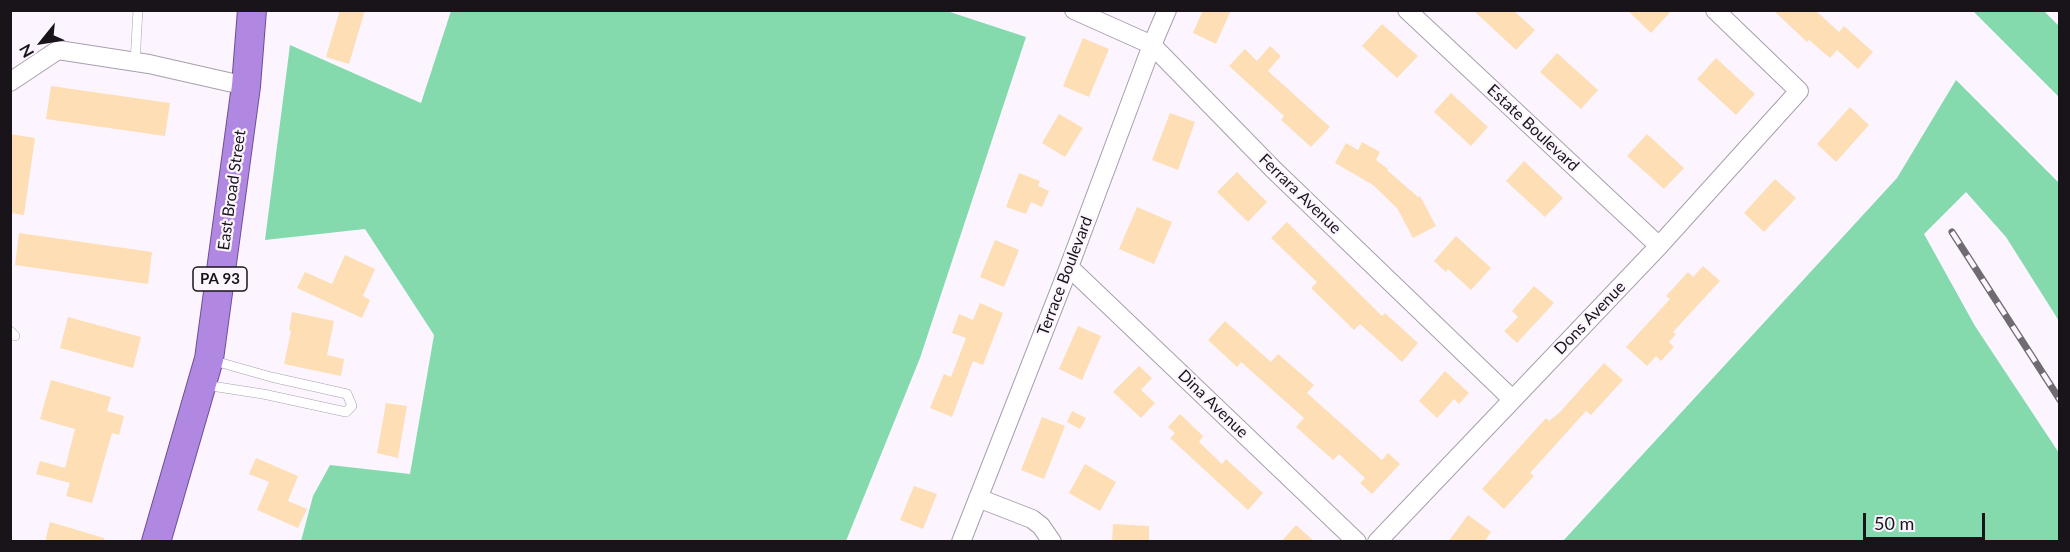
<!DOCTYPE html>
<html>
<head>
<meta charset="utf-8">
<style>
	body { margin:0 }
	#map { position:relative; width:2070px; height:552px; overflow:hidden; background:#fcf5ff; font-family:Lato,sans-serif }
	canvas { display:block }
	.frame { position:absolute; inset:0; border:12px solid #18141a; pointer-events:none }
	.north { position:absolute; left:12px; top:12px; width:60px; height:60px; -webkit-text-stroke:4px #fcf5ff; paint-order:stroke; rotate:240deg; font-size:16px; font-weight:700; line-height:24px; text-align:center; color:#18141a }
	.north::after { content:''; display:block; margin:auto; width:21px; height:27px; background:#18141a; clip-path:polygon(50% 0,100% 100%,50% 72%,0 100%) }
	.scale { position:absolute; left:1863px; top:513px; width:122px; height:27px; box-sizing:border-box; border:3px solid #18141a; border-top:0; padding-left:8px; font-size:18px; line-height:21px; white-space:nowrap; color:#18141a; -webkit-text-stroke:4px #fcf5ff; paint-order:stroke }
</style>
</head>
<body>
<div id="map">
<canvas width="2070" height="552"></canvas>
<div class="frame"></div>
<div class="north">N</div>
<div class="scale">50 m</div>
</div>
<script>
const c = document.querySelector('canvas').getContext('2d');
c.lineJoin = 'round';
function fillPath(path, color) { c.fillStyle = color; c.fill(path, 'evenodd'); }
function trace(path, color, width, dash) { c.strokeStyle = color; c.lineWidth = width; c.lineCap = dash ? 'butt' : 'round'; c.setLineDash(dash || []); c.stroke(path); }
function label(font, color, halo, rows, align = 'center') {
  c.font = font + ' Lato,sans-serif'; c.lineWidth = 4.5; c.setLineDash([]); c.textBaseline = 'middle'; c.strokeStyle = halo; c.fillStyle = color; for (const [text, x, y, turn = 0] of rows) {
    c.save(); c.translate(x, y); c.rotate((+turn || 0) * Math.PI / 180); c.textAlign = isNaN(turn) ? turn : align; if (halo) c.strokeText(text, 0, 0); c.fillText(text, 0, 0); c.restore();
  }
}
fillPath(new Path2D(`
	M 947,11 L 1026,37 L 920,358 L 846,541 L 301,541 L 313,496 L 330,465 L 410,474 L 434,335 L 365,229 L 265,240 L 290,45 L 421,103 L 451,11 Z
	M 1973,11 L 2044,11 L 2059,26 L 2059,97 Z
	M 1956,80 L 2059,183 L 2059,321 L 2006,237 L 1966,192 L 1924,234 L 1975,326 L 2059,453 L 2059,541 L 1563,541 L 1897,178 Z`), '#84daac');
fillPath(new Path2D(`
	M 340,10 L 365,10 L 349,64 L 326,57 Z
	M 1203,10 L 1231,10 L 1216,44 L 1193,33 Z
	M 1473,10 L 1513,10 L 1535,30 L 1516,50 Z
	M 1627,10 L 1672,10 L 1651,33 Z
	M 1773,10 L 1815,10 L 1839,32 L 1844,26 L 1873,52 L 1858,69 L 1837,50 L 1830,58 L 1809,40 L 1807,42 Z
	M 1382,24 L 1418,56 L 1397,78 L 1362,46 Z
	M 1083,38 L 1109,49 L 1089,97 L 1063,86 Z
	M 1270,46 L 1281,56 L 1268,71 L 1330,127 L 1311,147 L 1281,120 L 1284,116 L 1229,66 L 1245,49 L 1257,61 Z
	M 1557,53 L 1598,90 L 1581,109 L 1540,72 Z
	M 1716,58 L 1755,94 L 1736,115 L 1697,79 Z
	M 51,86 L 170,103 L 165,136 L 46,119 Z
	M 1451,93 L 1488,127 L 1471,146 L 1434,112 Z
	M 1850,107 L 1869,125 L 1836,162 L 1817,144 Z
	M 1170,113 L 1195,122 L 1178,170 L 1152,160 Z
	M 1059,114 L 1083,128 L 1065,157 L 1042,143 Z
	M 10,134 L 35,138 L 24,215 L 10,213 Z
	M 1647,134 L 1684,168 L 1664,189 L 1627,156 Z
	M 1362,142 L 1380,152 L 1376,160 L 1388,169 L 1387,170 L 1418,197 L 1420,196 L 1436,226 L 1413,238 L 1397,208 L 1373,185 L 1335,163 L 1346,143 L 1358,150 Z
	M 1524,161 L 1563,198 L 1545,217 L 1506,181 Z
	M 1237,172 L 1267,202 L 1248,222 L 1217,192 Z
	M 1019,173 L 1040,181 L 1038,186 L 1049,191 L 1042,207 L 1031,202 L 1026,214 L 1006,207 Z
	M 1775,179 L 1796,198 L 1764,232 L 1744,213 Z
	M 1137,207 L 1172,222 L 1154,264 L 1119,249 Z
	M 1287,222 L 1382,316 L 1385,313 L 1418,343 L 1402,362 L 1360,324 L 1354,330 L 1311,288 L 1317,282 L 1271,238 Z
	M 19,233 L 152,252 L 148,284 L 15,265 Z
	M 1456,236 L 1491,268 L 1471,290 L 1448,269 L 1446,272 L 1434,261 Z
	M 995,240 L 1019,250 L 1004,287 L 980,277 Z
	M 345,255 L 375,269 L 363,296 L 370,300 L 362,318 L 297,288 L 305,272 L 332,284 Z
	M 1703,266 L 1720,281 L 1673,332 L 1676,334 L 1669,342 L 1674,347 L 1661,361 L 1656,356 L 1647,366 L 1626,347 L 1670,299 L 1666,296 L 1688,272 L 1693,277 Z
	M 1534,286 L 1554,303 L 1517,343 L 1504,331 L 1518,317 L 1512,311 Z
	M 980,303 L 1003,313 L 983,365 L 973,361 L 952,417 L 930,408 L 944,374 L 951,377 L 966,338 L 952,333 L 959,314 L 973,320 Z
	M 292,312 L 334,321 L 327,355 L 344,359 L 341,376 L 284,364 L 291,331 L 289,330 Z
	M 68,317 L 141,337 L 133,368 L 60,348 Z
	M 1225,321 L 1271,362 L 1278,354 L 1314,385 L 1307,393 L 1382,460 L 1388,453 L 1400,464 L 1372,494 L 1360,483 L 1365,478 L 1339,454 L 1333,460 L 1296,427 L 1304,418 L 1241,362 L 1237,367 L 1208,340 Z
	M 1078,326 L 1101,336 L 1082,380 L 1059,369 Z
	M 1604,363 L 1623,380 L 1591,415 L 1586,411 L 1530,473 L 1534,476 L 1504,509 L 1482,489 L 1546,418 L 1549,421 L 1560,412 Z
	M 1139,366 L 1152,378 L 1141,390 L 1155,403 L 1141,418 L 1113,392 Z
	M 1445,371 L 1469,393 L 1459,404 L 1454,399 L 1437,418 L 1419,401 Z
	M 51,380 L 111,397 L 107,411 L 124,416 L 119,435 L 112,433 L 92,503 L 66,496 L 70,483 L 36,474 L 40,461 L 65,468 L 75,429 L 40,419 Z
	M 386,403 L 407,406 L 398,458 L 377,453 Z
	M 1072,411 L 1086,418 L 1080,429 L 1067,422 Z
	M 1180,414 L 1203,436 L 1199,442 L 1222,464 L 1226,459 L 1263,493 L 1248,510 L 1170,438 L 1175,433 L 1168,427 Z
	M 1042,417 L 1065,426 L 1044,479 L 1021,470 Z
	M 256,458 L 298,476 L 288,501 L 307,509 L 298,528 L 257,510 L 269,482 L 249,474 Z
	M 1085,464 L 1116,482 L 1100,511 L 1069,493 Z
	M 914,486 L 937,494 L 923,529 L 900,520 Z
	M 1468,515 L 1491,532 L 1484,542 L 1448,542 Z
	M 50,522 L 104,538 L 104,542 L 45,542 Z
	M 1113,524 L 1149,526 L 1149,542 L 1112,542 Z
	M 1296,525 L 1315,542 L 1281,542 Z`), '#fddeb5');
const service = new Path2D(`
	M 135,62 L 138,10
	M 10,331 L 15,336
	M 205,385 L 263,394 L 346,412 L 352,406 L 347,394 L 271,377 L 211,360`);
const minor = new Path2D(`
	M 1074,10 L 1152,45 L 1274,170 L 1512,399
	M 1407,10 L 1659,246
	M 10,82 L 58,50 L 149,64 L 246,86
	M 1069,267 L 1357,542
	M 978,498 L 1032,519 L 1041,526 L 1052,542
	M 961,542 L 1069,267 L 1152,45 L 1167,10
	M 1377,542 L 1659,246 L 1799,91 L 1715,10`);
const trunk = new Path2D(`
	M 156,542 L 209,359 L 246,86 L 252,10`);
trace(service, '#a99eae', 10);
trace(minor, '#a99eae', 20);
trace(trunk, '#6e4d97', 30);
trace(service, '#fff', 9);
trace(minor, '#fff', 18);
trace(trunk, '#b088e2', 28);
const rail = new Path2D(`
	M 1952,232 L 2060,400`);
trace(rail, '#706b72', 7);
trace(rail, '#fcf5ff', 4.5, [14]);
for (const [x, y, w] of [
	[220,279,54]
]) { const box = new Path2D(); box.roundRect(x - w / 2, y - 12, w, 24, 4.5); c.fillStyle = '#fcf5ff'; c.fill(box); trace(box, '#18141a', 1.5); }
label('bold 15px', '#18141a', null, [
	["PA 93",220,279]
]);
label('16px', '#18141a', '#fcf5ff', [
	["Estate Boulevard",1533,128,43],
	["East Broad Street",232,190,-82],
	["Ferrara Avenue",1300,194,44],
	["Terrace Boulevard",1065,276,-69],
	["Dons Avenue",1590,318,-46],
	["Dina Avenue",1213,404,44]
]);
</script>
</body>
</html>
